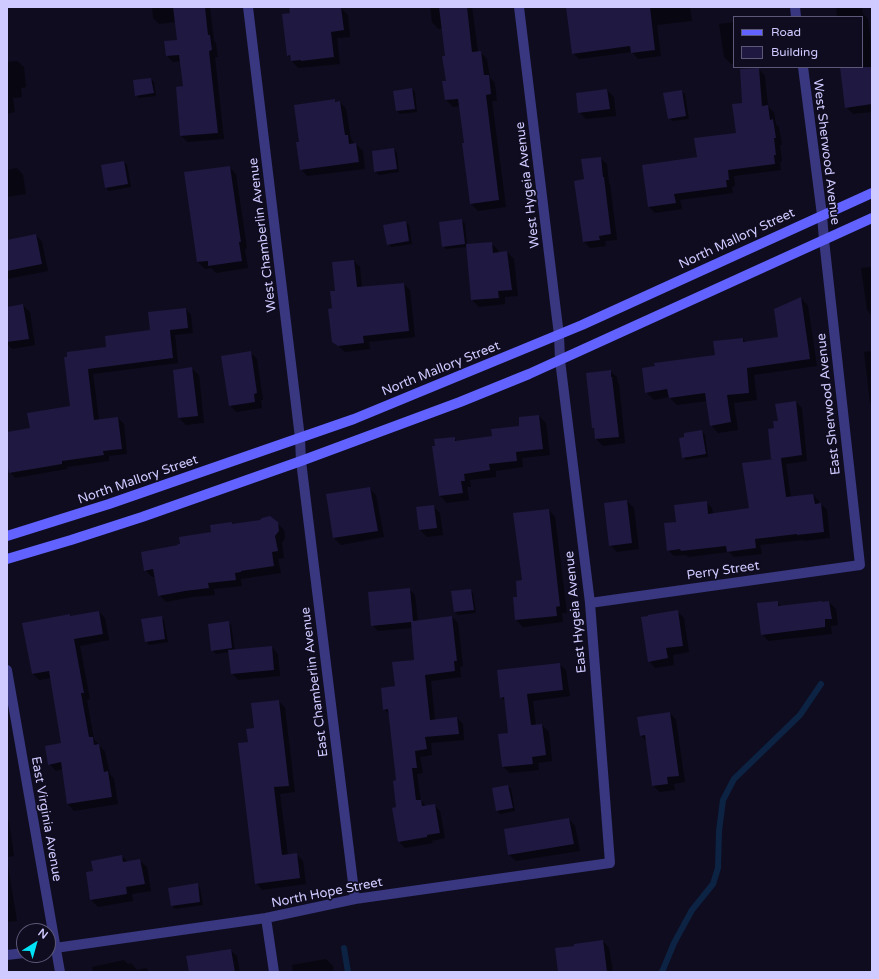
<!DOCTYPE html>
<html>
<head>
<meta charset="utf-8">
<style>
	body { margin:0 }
	#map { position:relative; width:879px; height:979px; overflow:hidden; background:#0f0c1f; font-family:"Varela Round",sans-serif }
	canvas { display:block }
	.frame { position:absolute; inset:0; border:8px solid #cfcaff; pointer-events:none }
	.legend { position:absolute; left:733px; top:16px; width:130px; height:52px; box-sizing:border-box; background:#0f0c1f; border:1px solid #5c5879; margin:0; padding:5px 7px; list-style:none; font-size:12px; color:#cfcaff }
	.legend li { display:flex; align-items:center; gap:8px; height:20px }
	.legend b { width:20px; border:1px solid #5c5879 }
	.north { position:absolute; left:16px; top:923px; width:40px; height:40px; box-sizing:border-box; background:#0f0c1f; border:1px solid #5c5879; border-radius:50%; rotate:37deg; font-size:11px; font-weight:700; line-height:16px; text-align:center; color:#cfcaff }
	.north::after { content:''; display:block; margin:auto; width:14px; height:18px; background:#00e4f5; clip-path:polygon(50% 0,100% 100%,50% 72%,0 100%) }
</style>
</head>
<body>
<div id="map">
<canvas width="879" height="979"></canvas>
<div class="frame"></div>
<ul class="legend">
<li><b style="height:5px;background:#6162ff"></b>Road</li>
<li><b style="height:11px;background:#1f1840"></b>Building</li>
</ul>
<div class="north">N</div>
</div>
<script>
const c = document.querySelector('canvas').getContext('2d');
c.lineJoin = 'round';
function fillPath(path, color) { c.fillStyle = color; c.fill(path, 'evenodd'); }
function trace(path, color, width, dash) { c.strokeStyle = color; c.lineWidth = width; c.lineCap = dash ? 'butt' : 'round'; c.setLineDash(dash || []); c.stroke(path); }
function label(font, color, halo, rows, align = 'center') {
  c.font = font + ' "Varela Round",sans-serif'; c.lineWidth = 3.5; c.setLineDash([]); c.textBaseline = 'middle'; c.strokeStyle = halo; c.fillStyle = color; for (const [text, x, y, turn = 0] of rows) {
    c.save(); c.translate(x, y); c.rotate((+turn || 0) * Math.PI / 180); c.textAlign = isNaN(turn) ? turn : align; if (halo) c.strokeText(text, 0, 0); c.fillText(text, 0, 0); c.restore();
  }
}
fillPath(new Path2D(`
	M 152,7 L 210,7 L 214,41 L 216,43 L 218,57 L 215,57 L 224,139 L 188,142 L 181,136 L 177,88 L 185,87 L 181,61 L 173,62 L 167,56 L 178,41 L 176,22 L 159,24 L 153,18 Z
	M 290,7 L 341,8 L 348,15 L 350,37 L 337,38 L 340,64 L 309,67 L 308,67 L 298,68 L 292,61 L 291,59 L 288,55 L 291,13 Z
	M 430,7 L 472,7 L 478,52 L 480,52 L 487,59 L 490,78 L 495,83 L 497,101 L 492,101 L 506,207 L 478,211 L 471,204 L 463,144 L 465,144 L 460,106 L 453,107 L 446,100 L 447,82 L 446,57 L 443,29 L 438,29 L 432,22 Z
	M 567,7 L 690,7 L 692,21 L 657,25 L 661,56 L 638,59 L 632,52 L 579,59 L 573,53 Z
	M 836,7 L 862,7 L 863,14 L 868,19 L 872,50 L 872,112 L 853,114 L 846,107 L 841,67 L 862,67 L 862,17 L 837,17 Z
	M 734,22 L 734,64 L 731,64 L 724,57 L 719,24 Z
	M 17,61 L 24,67 L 26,87 L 21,88 L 22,97 L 13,98 L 15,112 L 7,114 L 7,62 Z
	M 759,69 L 765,76 L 768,106 L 774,113 L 776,124 L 779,127 L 782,145 L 780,145 L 782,161 L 780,162 L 781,170 L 734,176 L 735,186 L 732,187 L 733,193 L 680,200 L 682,209 L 655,213 L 648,206 L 698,158 L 737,134 L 743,103 Z
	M 151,79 L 154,82 L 156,96 L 139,98 L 136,95 Z
	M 412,89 L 415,92 L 417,112 L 400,114 L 397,111 Z
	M 607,90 L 614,97 L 616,116 L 586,119 L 579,112 Z
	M 681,91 L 685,94 L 689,119 L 672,121 L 669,118 Z
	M 334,100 L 337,102 L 340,102 L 346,109 L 351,139 L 354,143 L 354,145 L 356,144 L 363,151 L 365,169 L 307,176 L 301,169 L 300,142 Z
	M 394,149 L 397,153 L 399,172 L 379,175 L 375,172 Z
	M 600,158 L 607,164 L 609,183 L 610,184 L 617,240 L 605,241 L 606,246 L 590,248 L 584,242 L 585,180 Z
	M 124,162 L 127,165 L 131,187 L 109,191 L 106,188 Z
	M 229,167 L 236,174 L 247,248 L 245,249 L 248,268 L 216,273 L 211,268 L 205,269 L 198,262 Z
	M 17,168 L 23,175 L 26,194 L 7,197 L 7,170 Z
	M 462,220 L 465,224 L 467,245 L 491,243 L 498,250 L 499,253 L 507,252 L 514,259 L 518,296 L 505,297 L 505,304 L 479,307 L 472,300 L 467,247 L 446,249 L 443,246 Z
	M 405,222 L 409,225 L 412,244 L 391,247 L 388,244 Z
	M 36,235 L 42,242 L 48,271 L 7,279 L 7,241 Z
	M 354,261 L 360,267 L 362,288 L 404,284 L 410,290 L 415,337 L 369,342 L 370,349 L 345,352 L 333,341 L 333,309 L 336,292 Z
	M 872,267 L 872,316 L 867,310 L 861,268 Z
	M 801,298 L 808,306 L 817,366 L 754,375 L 757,400 L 734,403 L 738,430 L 718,433 L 711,425 L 707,401 L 677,405 L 669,397 L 654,400 L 646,392 L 716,355 L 743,339 L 747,343 L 779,338 Z
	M 23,305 L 30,312 L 35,345 L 12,349 L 7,344 L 7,308 Z
	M 186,309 L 191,315 L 193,333 L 175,335 L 178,363 L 93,374 L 99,420 L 118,418 L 124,424 L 127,454 L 109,456 L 109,461 L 67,467 L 67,469 L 15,478 L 10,472 L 7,457 L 7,433 L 31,429 L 71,407 L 66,358 L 108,348 L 151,331 Z
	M 872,351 L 872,405 L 870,403 L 864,352 Z
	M 250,352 L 257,359 L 263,400 L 261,400 L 262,408 L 236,412 L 230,405 Z
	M 192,369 L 199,375 L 204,423 L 186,425 L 179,418 L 174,370 Z
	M 610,371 L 617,377 L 618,383 L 619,384 L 625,443 L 603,446 L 596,439 L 595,430 L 593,428 Z
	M 796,402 L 802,408 L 807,461 L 786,464 L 791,497 L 813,495 L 819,501 L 820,504 L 821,504 L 827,510 L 830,538 L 804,541 L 803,540 L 760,545 L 762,554 L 734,557 L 729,552 L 688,557 L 686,555 L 674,556 L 668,550 L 677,523 L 706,502 L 712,508 L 713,514 L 750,509 L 773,460 L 772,459 L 775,429 L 779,422 Z
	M 539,416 L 546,423 L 550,455 L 522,458 L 523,467 L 496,471 L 496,477 L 470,480 L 471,487 L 467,487 L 469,500 L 447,503 L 440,496 L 433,447 L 454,438 L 458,442 L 493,437 L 521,426 L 520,418 Z
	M 702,432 L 705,435 L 708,457 L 686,460 L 683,457 Z
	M 369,488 L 376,495 L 384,537 L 341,545 L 334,538 L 327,495 Z
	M 627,501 L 634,508 L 639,549 L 617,552 L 610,545 Z
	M 433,506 L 440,513 L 443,535 L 427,537 L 420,530 Z
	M 549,510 L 555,517 L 567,613 L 562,613 L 563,622 L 523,627 L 516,620 L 518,597 L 523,581 Z
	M 231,523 L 233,524 L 277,523 L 284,530 L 285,538 L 282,543 L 284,558 L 278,559 L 281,573 L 241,579 L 242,586 L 214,589 L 215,595 L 192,597 L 166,602 L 159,595 L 155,577 L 152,577 L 145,570 L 180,546 L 212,533 Z
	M 409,589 L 415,595 L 418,621 L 452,617 L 458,623 L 463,666 L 460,667 L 461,677 L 431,681 L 435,720 L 457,718 L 463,724 L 464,740 L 431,743 L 432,755 L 420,757 L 423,773 L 417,774 L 421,801 L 426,806 L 434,805 L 440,811 L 445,838 L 432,841 L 433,843 L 405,848 L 399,842 L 397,808 L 397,781 L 389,714 L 384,709 L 396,687 L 415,661 L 412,628 L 378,631 L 372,625 Z
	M 470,590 L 473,593 L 476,613 L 458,615 L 455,612 Z
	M 777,602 L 782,607 L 829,602 L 836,609 L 838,625 L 831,626 L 832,634 L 768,641 L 762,634 Z
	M 677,611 L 684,618 L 689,652 L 673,655 L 674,665 L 655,668 L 649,661 Z
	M 99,612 L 105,618 L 109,640 L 80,646 L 90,699 L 87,700 L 94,739 L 105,752 L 110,774 L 114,779 L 118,804 L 74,811 L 68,804 L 63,769 L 56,771 L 49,764 L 63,743 L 51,678 L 39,680 L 33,674 L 70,615 L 72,617 Z
	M 161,617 L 164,620 L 168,642 L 149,645 L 146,642 L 142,620 Z
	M 228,622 L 231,625 L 235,651 L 272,647 L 278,654 L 280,676 L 238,680 L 232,673 L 230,652 L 216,654 L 212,650 Z
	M 559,664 L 566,670 L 570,696 L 533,701 L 536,726 L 542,725 L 549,732 L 552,761 L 538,763 L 539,770 L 510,773 L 503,767 L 510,734 L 506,702 L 501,697 Z
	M 279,701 L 285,708 L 295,792 L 280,794 L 288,856 L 296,854 L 303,861 L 306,884 L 262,890 L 256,883 L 249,743 Z
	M 670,713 L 676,720 L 685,782 L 674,784 L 675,790 L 660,792 L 653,786 L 647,742 L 641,735 Z
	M 508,786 L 511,789 L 515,811 L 500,814 L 497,811 L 493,789 Z
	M 7,819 L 9,821 L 14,856 L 7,857 Z
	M 569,819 L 575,826 L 580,851 L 516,861 L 509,855 Z
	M 122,856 L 128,862 L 140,861 L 147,867 L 151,891 L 132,894 L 133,901 L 98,907 L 91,900 L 87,873 L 94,872 Z
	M 7,860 L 17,921 L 7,922 Z
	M 197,884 L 200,888 L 203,905 L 175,909 L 172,906 Z
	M 603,941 L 609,948 L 613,972 L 549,972 L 559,971 L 575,946 Z
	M 230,950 L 237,956 L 240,972 L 190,972 Z
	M 326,959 L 333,966 L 334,972 L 293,972 L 292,965 Z
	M 124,960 L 128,964 L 131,963 L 137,970 L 146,968 L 150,972 L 93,972 L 92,967 Z`), '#0007');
trace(new Path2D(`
	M 344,948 L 348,972
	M 662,972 L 674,943 L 692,910 L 713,884 L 718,868 L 719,831 L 723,800 L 734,779 L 800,715 L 821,684`), '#0c2344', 6);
fillPath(new Path2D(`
	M 173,7 L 205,7 L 208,35 L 210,35 L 212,50 L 209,51 L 218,133 L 180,136 L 176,87 L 183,86 L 179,55 L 166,56 L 164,41 L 177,40 Z
	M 289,7 L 341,7 L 344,30 L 331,32 L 334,57 L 301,61 L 301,60 L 291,61 L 290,55 L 287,56 L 282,14 L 290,13 Z
	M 439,7 L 467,7 L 472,52 L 481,51 L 484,75 L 489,75 L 491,94 L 486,95 L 499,200 L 470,204 L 462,143 L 464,143 L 458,99 L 445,100 L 442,81 L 446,81 L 442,56 L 445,56 Z
	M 566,7 L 650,7 L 655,50 L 631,53 L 630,46 L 572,54 Z
	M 840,67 L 872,67 L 872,104 L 845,108 Z
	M 759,68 L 762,106 L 768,105 L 770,120 L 773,119 L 776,138 L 774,138 L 776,155 L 774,155 L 775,164 L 728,170 L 729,180 L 726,180 L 727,187 L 674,194 L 676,203 L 648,207 L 642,165 L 697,157 L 694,138 L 736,133 L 732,104 L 742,103 L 740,69 Z
	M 151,78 L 154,93 L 135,96 L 133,80 Z
	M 412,88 L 415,109 L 396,111 L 393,91 Z
	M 607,89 L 610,109 L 578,113 L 576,93 Z
	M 682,90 L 686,116 L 668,119 L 663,93 Z
	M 335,99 L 335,102 L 340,101 L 345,135 L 348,135 L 349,144 L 356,143 L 359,162 L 300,170 L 296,142 L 299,142 L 294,105 Z
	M 394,148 L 397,169 L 374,172 L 372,151 Z
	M 601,157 L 603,177 L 604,177 L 611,234 L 599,236 L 600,240 L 583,242 L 574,181 L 584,179 L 581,159 Z
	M 124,161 L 128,184 L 105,188 L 101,165 Z
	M 230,166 L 241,242 L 239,242 L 242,261 L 208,266 L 208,261 L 197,262 L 184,172 Z
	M 462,219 L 465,244 L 442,247 L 439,222 Z
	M 406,221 L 409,241 L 387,245 L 383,225 Z
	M 36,234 L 42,264 L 7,271 L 7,240 Z
	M 492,242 L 493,253 L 507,251 L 512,290 L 498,291 L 499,298 L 471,300 L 466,244 Z
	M 354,260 L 357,287 L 404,283 L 409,331 L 363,336 L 364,343 L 338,346 L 332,342 L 328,309 L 332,308 L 330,291 L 335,291 L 332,262 Z
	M 801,297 L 810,359 L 747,368 L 749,393 L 727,395 L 731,422 L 710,426 L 705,393 L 669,398 L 667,389 L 645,393 L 642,368 L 655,366 L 654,363 L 715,355 L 713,341 L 743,338 L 743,342 L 778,337 L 774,309 Z
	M 23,304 L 29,339 L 7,342 L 7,307 Z
	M 186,308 L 188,328 L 170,330 L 173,358 L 88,369 L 94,420 L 118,417 L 122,449 L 103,451 L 104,455 L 62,461 L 62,464 L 9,473 L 7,463 L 7,432 L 30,428 L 27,413 L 70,406 L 64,357 L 67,357 L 67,352 L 106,347 L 105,336 L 150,330 L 148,312 Z
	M 251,351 L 257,393 L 254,394 L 255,402 L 229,406 L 221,356 Z
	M 192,367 L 198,416 L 178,418 L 173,370 Z
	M 611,370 L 611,377 L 612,377 L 619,437 L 595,439 L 594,428 L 592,428 L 586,373 Z
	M 796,401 L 802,455 L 781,458 L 786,497 L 813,494 L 815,504 L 821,503 L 824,532 L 797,535 L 797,534 L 755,539 L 756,548 L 727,552 L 726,546 L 681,551 L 680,549 L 667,551 L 664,523 L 676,522 L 674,505 L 707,501 L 708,514 L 749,508 L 742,463 L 774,459 L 771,459 L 768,429 L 774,428 L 773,421 L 778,421 L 775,404 Z
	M 539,415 L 543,449 L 516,452 L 517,461 L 489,464 L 490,470 L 464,474 L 465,481 L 461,481 L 463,493 L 439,496 L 432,446 L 435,446 L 434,439 L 455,437 L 455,441 L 492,436 L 491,429 L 519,426 L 519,417 Z
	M 702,430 L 706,454 L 682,458 L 679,438 L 684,437 L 684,433 Z
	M 370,487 L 378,531 L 333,538 L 326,494 Z
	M 627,500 L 632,543 L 609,546 L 604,503 Z
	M 434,505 L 437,528 L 419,530 L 416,507 Z
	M 549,509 L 560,606 L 556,607 L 557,616 L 515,620 L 513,597 L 517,597 L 516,581 L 522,580 L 513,513 Z
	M 270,516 L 278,522 L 279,531 L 275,536 L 278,551 L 272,552 L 274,566 L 241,571 L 241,572 L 235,573 L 236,580 L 208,583 L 209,588 L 185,591 L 158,596 L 153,569 L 144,571 L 141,552 L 178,545 L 178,544 L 180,544 L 179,537 L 211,532 L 210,525 L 232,522 L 232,524 L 260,520 L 262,518 Z
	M 410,588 L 413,621 L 452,616 L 457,661 L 454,661 L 455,671 L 425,675 L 430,720 L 457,717 L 459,734 L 425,737 L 427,749 L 415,751 L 417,768 L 412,768 L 416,800 L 421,800 L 422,806 L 435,804 L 440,833 L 427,835 L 427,837 L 398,842 L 392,808 L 396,807 L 393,781 L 396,780 L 388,709 L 383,710 L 381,688 L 395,686 L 392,662 L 414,660 L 411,622 L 371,626 L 368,592 Z
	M 471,589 L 474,610 L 454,612 L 451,591 Z
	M 778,601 L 778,606 L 822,601 L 822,602 L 829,601 L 832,619 L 825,619 L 825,627 L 761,635 L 757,603 Z
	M 678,610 L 683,646 L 666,648 L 668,658 L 648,662 L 641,617 L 648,616 L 648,615 Z
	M 99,611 L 103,634 L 74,639 L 84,693 L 81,693 L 89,737 L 93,737 L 94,745 L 99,744 L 104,772 L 108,771 L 112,797 L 67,804 L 61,762 L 48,765 L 45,746 L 61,743 L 49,671 L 32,674 L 22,623 L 70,614 L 70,616 Z
	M 162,616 L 165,639 L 145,642 L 141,619 Z
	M 229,621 L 232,648 L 211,651 L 208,624 Z
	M 272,646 L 274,670 L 231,674 L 228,650 Z
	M 560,663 L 563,690 L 527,694 L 531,725 L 542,724 L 546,755 L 532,757 L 533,764 L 502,767 L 498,734 L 508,733 L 504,697 L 500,698 L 497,670 Z
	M 279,700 L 289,786 L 274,787 L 282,855 L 297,853 L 300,878 L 255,884 L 238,743 L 248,742 L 246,729 L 254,728 L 251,703 Z
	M 670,712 L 679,776 L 667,777 L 668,784 L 652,786 L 645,735 L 640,736 L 637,717 Z
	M 508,785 L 513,808 L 496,811 L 492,788 Z
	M 569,818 L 574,844 L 508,855 L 504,829 Z
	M 122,855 L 123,862 L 140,859 L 145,884 L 126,887 L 127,894 L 90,900 L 86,872 L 93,871 L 91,861 Z
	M 198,883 L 200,902 L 171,906 L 168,888 Z
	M 603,940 L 607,972 L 558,972 L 555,948 L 574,946 L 574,944 Z
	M 231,949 L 235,972 L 189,972 L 186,956 Z`), '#1f1840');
trace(new Path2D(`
	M 248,7 L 300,438 L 301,461 L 355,899
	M 795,7 L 796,17
	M 590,603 L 860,565 L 824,240 L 822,215 L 803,67
	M 7,670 L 60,972
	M 266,918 L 274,972
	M 48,949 L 266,918 L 355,899 L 610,863 L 590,603 L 560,360 L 559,335 L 555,303 L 519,7
	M 7,955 L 24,953`), '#38377f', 10);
trace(new Path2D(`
	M 7,536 L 109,504 L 354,419 L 582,325 L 872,193
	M 7,559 L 71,540 L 142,517 L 301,461 L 460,402 L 529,374 L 872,218`), '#6162ff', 10);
label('13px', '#cfcaff', '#0f0c1f', [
	["West Sherwood Avenue",826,152,83],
	["West Hygeia Avenue",528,185,-97],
	["West Chamberlin Avenue",263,235,-97],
	["North Mallory Street",737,239,-25],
	["North Mallory Street",441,369,-22],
	["East Sherwood Avenue",829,404,-96],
	["North Mallory Street",138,480,-19],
	["Perry Street",723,571,-8],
	["East Hygeia Avenue",576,612,-96],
	["East Chamberlin Avenue",315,682,-97],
	["East Virginia Avenue",46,819,80],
	["North Hope Street",327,893,-11]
]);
</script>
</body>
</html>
